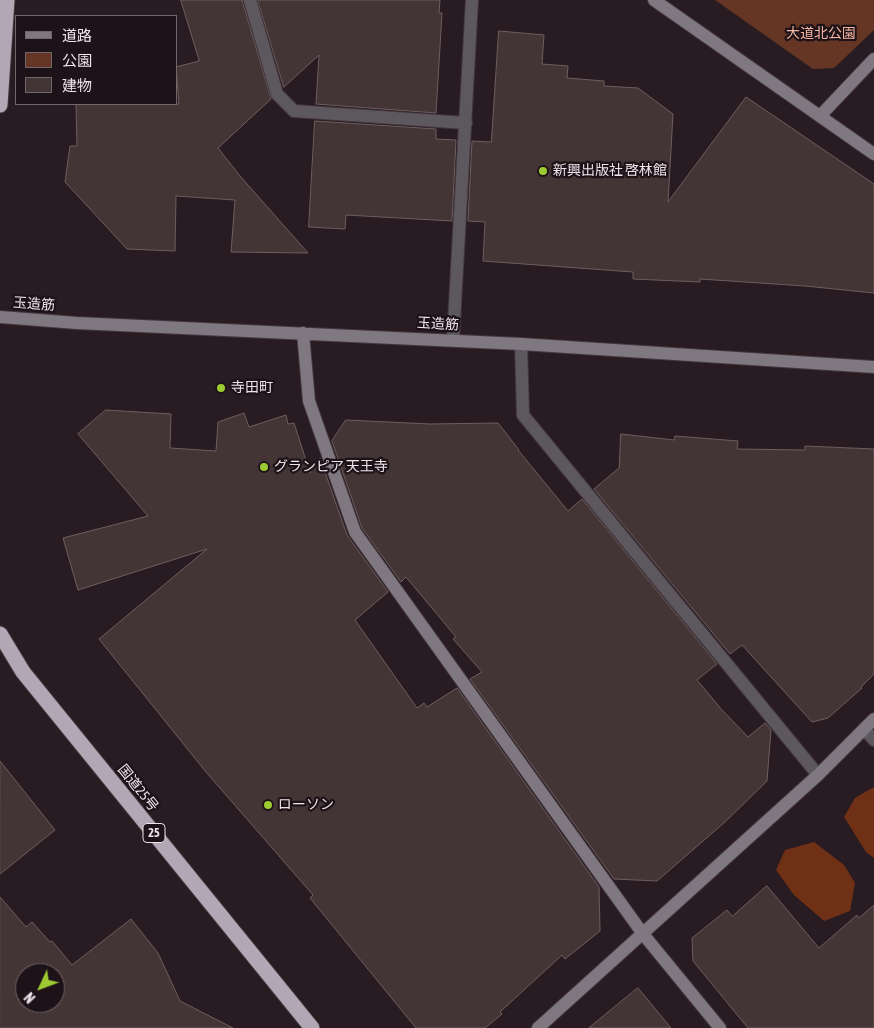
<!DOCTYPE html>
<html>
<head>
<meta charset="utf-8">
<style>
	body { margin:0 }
	#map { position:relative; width:874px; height:1028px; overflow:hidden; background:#281c22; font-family:"Asap Condensed","Noto Sans JP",sans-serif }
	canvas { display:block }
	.legend { position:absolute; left:15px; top:15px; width:162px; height:90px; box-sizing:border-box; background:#1e1219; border:1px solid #71666c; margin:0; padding:6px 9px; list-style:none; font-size:15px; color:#ede4e9 }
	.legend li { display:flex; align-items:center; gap:10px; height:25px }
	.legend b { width:25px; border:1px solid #71666c }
	.north { position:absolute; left:15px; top:963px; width:50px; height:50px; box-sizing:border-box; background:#1e1219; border:1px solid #71666c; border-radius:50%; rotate:227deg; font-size:14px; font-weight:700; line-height:20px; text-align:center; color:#ede4e9 }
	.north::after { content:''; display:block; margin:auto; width:18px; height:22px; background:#9dca30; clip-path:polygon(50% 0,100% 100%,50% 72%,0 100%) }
</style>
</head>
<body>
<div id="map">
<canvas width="874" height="1028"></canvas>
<ul class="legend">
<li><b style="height:6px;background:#7f7881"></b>道路</li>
<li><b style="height:14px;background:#663624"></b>公園</li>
<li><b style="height:14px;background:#433435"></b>建物</li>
</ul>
<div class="north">N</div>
</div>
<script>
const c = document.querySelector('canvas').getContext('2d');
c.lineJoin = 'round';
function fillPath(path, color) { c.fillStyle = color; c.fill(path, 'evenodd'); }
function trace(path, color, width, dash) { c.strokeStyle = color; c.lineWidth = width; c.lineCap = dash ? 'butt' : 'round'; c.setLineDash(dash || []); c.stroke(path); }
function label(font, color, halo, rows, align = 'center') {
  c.font = font + ' "Asap Condensed","Noto Sans JP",sans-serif'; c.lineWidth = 4.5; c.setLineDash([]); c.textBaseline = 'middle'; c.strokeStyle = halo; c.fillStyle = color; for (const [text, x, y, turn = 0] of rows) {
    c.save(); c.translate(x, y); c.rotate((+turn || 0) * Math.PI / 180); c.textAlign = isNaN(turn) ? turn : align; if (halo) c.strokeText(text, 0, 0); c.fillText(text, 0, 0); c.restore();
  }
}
fillPath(new Path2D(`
	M 715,0 L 874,0 L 874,30 L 834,68 L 813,69 Z`), '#663624');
fillPath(new Path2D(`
	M 874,787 L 874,858 L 866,852 L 844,817 L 855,798 Z
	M 814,842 L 844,865 L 855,883 L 850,911 L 824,921 L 794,895 L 776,870 L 785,850 Z`), '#703016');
const building = new Path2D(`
	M 181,0 L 242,0 L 271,99 L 218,148 L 240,176 L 308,253 L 231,252 L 235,200 L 176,196 L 175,251 L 127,249 L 65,182 L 70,146 L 77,146 L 76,104 L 179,104 L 176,67 L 199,61 Z
	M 258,0 L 440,0 L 439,13 L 442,13 L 436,113 L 316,104 L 319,55 L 284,87 Z
	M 499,31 L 544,35 L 542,64 L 568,66 L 567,78 L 604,81 L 604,86 L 638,88 L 673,114 L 668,202 L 746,97 L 874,184 L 874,293 L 805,286 L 700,279 L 700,282 L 633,279 L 633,272 L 483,261 L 485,222 L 468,221 L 472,141 L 491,142 Z
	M 315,121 L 436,129 L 436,139 L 456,140 L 452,221 L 346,215 L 345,229 L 309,227 Z
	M 106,410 L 171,414 L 170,448 L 216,451 L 218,422 L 244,413 L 249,427 L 286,415 L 288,424 L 294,423 L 310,473 L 320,458 L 347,535 L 388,592 L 355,620 L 417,708 L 424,703 L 427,707 L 457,688 L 599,887 L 600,931 L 565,959 L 562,955 L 500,1012 L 502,1014 L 485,1028 L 416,1028 L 310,898 L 313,895 L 206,772 L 99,639 L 207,549 L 78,590 L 63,538 L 148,516 L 78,434 Z
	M 346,420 L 430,424 L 498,423 L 519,450 L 518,450 L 568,511 L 582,499 L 717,664 L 697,680 L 722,710 L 748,737 L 765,723 L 771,730 L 767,781 L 725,822 L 657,881 L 614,879 L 470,679 L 482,672 L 453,639 L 456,637 L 406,577 L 401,582 L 362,528 L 332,441 Z
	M 621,434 L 674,440 L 675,436 L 738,441 L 737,449 L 805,450 L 805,446 L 874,449 L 874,674 L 861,687 L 862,688 L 828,718 L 812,722 L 742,645 L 730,654 L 594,489 L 619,468 Z
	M 0,761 L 55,830 L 0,874 Z
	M 767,886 L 819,948 L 857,915 L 859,918 L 874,905 L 874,1028 L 748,1028 L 693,961 L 692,938 L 727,910 L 732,916 Z
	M 0,897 L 26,927 L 32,922 L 50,942 L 52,941 L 72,965 L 131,919 L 158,953 L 180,1001 L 233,1028 L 0,1028 ZM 25,973 L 55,973 L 55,1003 L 25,1003 Z
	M 638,988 L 671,1028 L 589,1028 Z`);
fillPath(building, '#433435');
trace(building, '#6f5e5f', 1);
const street = new Path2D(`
	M 250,0 L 277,94 L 294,111 L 466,123
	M 453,340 L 472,0
	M 521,344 L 523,415 L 818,775
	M 864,729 L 874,740`);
const secondary = new Path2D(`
	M 654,0 L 874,154
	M 820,116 L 874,59
	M 0,317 L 77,323 L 521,344 L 874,367
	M 303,333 L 309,401 L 355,532 L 643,934 L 720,1028
	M 538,1028 L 818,775 L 874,719`);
const highway = new Path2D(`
	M 0,105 L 7,0
	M 0,634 L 23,672 L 312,1028`);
trace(street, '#44383e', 14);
trace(secondary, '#44383e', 14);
trace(highway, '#44383e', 17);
trace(street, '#5c585e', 12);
trace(secondary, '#7f7881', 12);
trace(highway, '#b1a7b5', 15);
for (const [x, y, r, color] of [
	[543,171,5,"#9dca30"],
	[221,388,5,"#9dca30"],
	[264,467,5,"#9dca30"],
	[268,805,5,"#9dca30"]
]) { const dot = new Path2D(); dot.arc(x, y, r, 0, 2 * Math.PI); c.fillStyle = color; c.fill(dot); trace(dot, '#1e1219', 2); }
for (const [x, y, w] of [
	[154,833,22]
]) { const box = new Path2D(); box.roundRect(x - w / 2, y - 9.5, w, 19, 4); c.fillStyle = '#1e1219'; c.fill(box); trace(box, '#ede4e9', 1); }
label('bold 12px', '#ede4e9', null, [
	["25",154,833]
]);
label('14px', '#f2b6a0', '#1e1219', [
	["大道北公園",821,34]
]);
label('14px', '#ede4e9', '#1e1219', [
	["新興出版社 啓林館",553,171],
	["寺田町",231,388],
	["グランピア 天王寺",274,467],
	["ローソン",278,805]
], 'left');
label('14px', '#ede4e9', '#1e1219', [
	["玉造筋",34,304,4],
	["玉造筋",438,324,3],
	["国道25号",138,788,51]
]);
</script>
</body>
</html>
